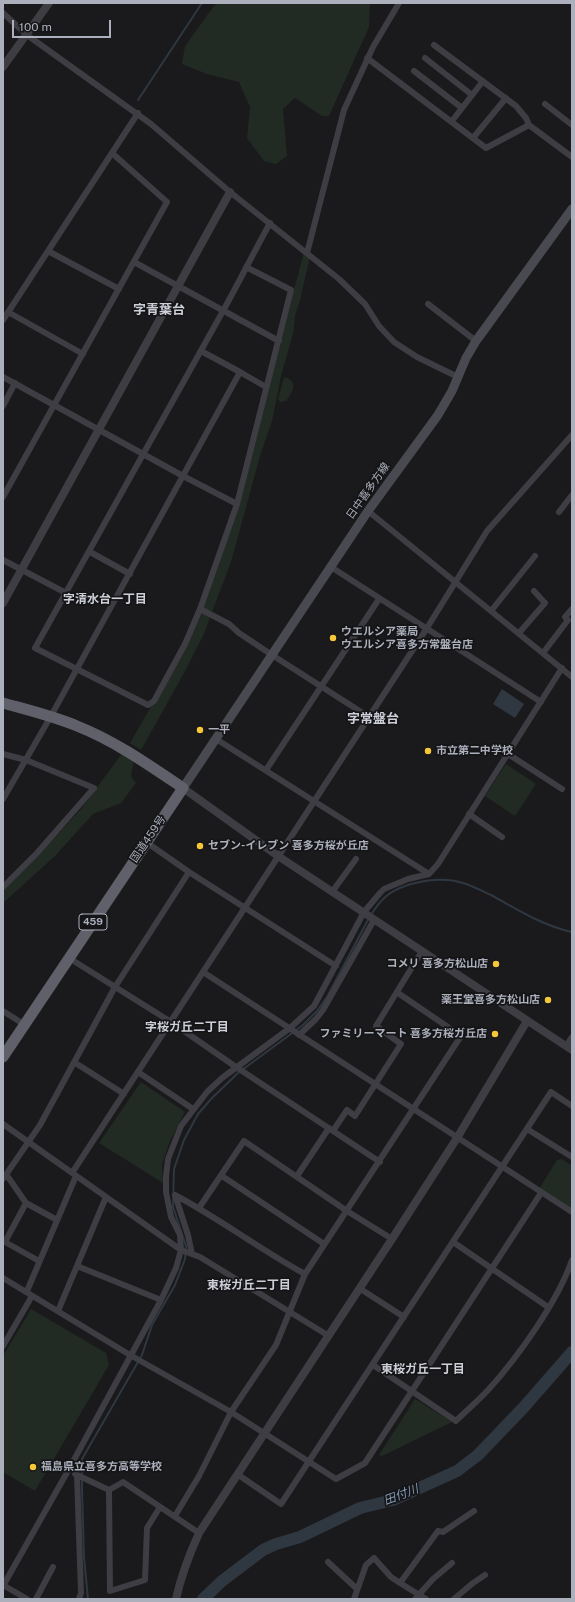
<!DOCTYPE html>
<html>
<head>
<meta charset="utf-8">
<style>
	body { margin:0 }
	#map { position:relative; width:575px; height:1602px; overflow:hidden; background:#1a1a1c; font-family:"Public Sans",sans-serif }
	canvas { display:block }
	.frame { position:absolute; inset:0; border:4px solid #acb0bc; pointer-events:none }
	.scale { position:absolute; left:12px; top:20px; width:99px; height:18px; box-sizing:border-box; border:2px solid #acb0bc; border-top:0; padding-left:5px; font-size:12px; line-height:14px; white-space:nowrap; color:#acb0bc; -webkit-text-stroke:3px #151517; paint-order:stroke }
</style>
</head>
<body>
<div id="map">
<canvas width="575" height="1602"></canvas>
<div class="frame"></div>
<div class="scale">100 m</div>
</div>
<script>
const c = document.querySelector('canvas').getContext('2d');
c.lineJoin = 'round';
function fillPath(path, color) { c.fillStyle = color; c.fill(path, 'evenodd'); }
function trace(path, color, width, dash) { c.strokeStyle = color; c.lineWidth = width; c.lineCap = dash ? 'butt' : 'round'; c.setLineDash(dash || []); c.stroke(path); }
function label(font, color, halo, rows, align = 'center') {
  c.font = font + ' "Public Sans","Noto Sans JP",sans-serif'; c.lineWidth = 3.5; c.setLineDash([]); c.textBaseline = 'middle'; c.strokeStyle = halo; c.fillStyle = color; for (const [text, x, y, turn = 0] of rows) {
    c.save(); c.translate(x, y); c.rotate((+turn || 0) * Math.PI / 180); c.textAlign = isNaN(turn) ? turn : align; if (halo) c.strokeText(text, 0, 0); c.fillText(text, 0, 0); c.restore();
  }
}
fillPath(new Path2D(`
	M 216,3 L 370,3 L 369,27 L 329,116 L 322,116 L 295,98 L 283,109 L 287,156 L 276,164 L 264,161 L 247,138 L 250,107 L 239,82 L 207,74 L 182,64 L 185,46 Z
	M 304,252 L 310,257 L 300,300 L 295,316 L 293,334 L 281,376 L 272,421 L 260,456 L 231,562 L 203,636 L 184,673 L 141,750 L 130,743 L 187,644 L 234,518 Z
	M 284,377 C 299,381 293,392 286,401 L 280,402 L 278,399 Z
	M 123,752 L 134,759 L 131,776 L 136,783 L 121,803 L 93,814 L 55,856 L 3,903 L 3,889 L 45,848 L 82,808 Z
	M 506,764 L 536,784 L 515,816 L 485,796 Z
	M 141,1082 L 185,1112 L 170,1141 L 162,1164 L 163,1183 L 99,1143 Z
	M 562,1159 L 572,1166 L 572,1210 L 539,1189 L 557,1160 Z
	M 31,1309 L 106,1353 L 109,1365 L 35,1491 L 3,1472 L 3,1356 Z
	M 415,1399 L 452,1422 L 382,1456 L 379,1455 Z`), '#212b23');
fillPath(new Path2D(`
	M 502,689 L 524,704 L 515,718 L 493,704 Z`), '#2f3741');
trace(new Path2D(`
	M 138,100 L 202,3
	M 371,915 C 382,897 391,890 411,884 C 422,881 437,879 448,880 C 463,881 478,889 491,895 C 517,909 543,926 572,932
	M 88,1599 L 84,1557 L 82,1489 L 82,1459 L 142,1355 L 152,1325 L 175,1285 L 185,1259 L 186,1246 L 173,1207 L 174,1169 L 184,1140 L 198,1114 L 212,1098 L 238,1073 L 303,1025 L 317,1011 L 327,997 L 369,918`), '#2f3741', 2);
trace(new Path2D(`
	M 203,1599 L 222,1581 L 263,1550 L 276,1544 L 300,1537 L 360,1508 L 393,1500 L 457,1471 L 478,1455 L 524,1407 L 572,1352`), '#2f3741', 12);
trace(new Path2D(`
	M 3,13 L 27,35 L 151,124 L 230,192 L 339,279 L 365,304 L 379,326 L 394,342 L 417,357 L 458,377
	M 434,45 L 516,106 L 526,118 L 529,125
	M 367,58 L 486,148 L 529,125 L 572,157
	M 425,58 L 472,95
	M 414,71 L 462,108
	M 545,104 L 572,125
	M 452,121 L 483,81
	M 473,138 L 506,98
	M 48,251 L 119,289
	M 307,253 L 344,110 L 373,47 L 399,3
	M 134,262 L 279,341
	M 246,267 L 291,290 L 237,504 L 200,609 L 185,644 L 154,701 L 148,705 L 35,648 L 223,311 C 239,282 254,252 270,223
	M 428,304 L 476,341
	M 8,312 L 83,354
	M 3,320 L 138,113
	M 240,372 L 266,387
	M 3,377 L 183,476 L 237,504
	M 3,406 L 15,383
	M 3,497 L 167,202 L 112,153
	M 368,511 L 572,677
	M 559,512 L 572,495
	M 90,552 L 130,574
	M 3,560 L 66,593
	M 331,567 L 541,702
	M 200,609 L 229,624 L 239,633 L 272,655 L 369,717
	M 491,611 L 535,556
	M 519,633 L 545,603 L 534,591
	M 543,653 L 568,620 L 565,617 L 572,609
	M 216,739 L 429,874
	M 3,754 L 26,760 L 94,788 L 37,853 L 3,887
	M 508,754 L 562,789
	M 266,770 L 379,599
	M 3,799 L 51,716 L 240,372 L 201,351
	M 469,814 L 502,837
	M 146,842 L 189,872 L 336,966
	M 332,892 L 356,859
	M 69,958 L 171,1022 L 236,1067 L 380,1162
	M 203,972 L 572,1212
	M 3,1011 L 25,1025
	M 299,1035 L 316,1019 L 323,1010 L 374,920
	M 566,1046 L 572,1037
	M 74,1062 L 124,1094
	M 138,1072 L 193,1109
	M 3,1124 L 181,1250 L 200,1257 L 329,1336
	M 527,1129 L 572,1157
	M 333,1131 L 347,1110 L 355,1116 L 401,1044 L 376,1026 L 422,951
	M 72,1173 L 427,628 L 487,531 L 572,435
	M 6,1174 L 26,1203 L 57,1220
	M 222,1176 L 324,1244
	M 297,1176 L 329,1128
	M 3,1179 L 40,1125 L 115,987 L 189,872
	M 175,1195 C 220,1219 261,1250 305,1274
	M 175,1195 L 188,1235 L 192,1254
	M 26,1203 L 5,1242 L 39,1261
	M 199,1208 L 244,1141 L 347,1211 L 392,1239
	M 453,1242 L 548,1307
	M 77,1266 L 161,1300
	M 3,1278 L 130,1355 L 231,1412 L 336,1479 L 365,1463 L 541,1193
	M 359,1288 L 404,1317
	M 27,1291 L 76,1176
	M 58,1311 L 106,1197
	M 3,1346 L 32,1296
	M 373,1365 L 456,1421 C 467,1410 479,1400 489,1389 C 518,1357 558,1301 572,1260
	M 75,1474 L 109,1490
	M 237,1474 L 281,1504 L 551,1092 L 572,1106
	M 77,1475 L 81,1593 L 79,1599
	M 109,1490 L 110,1591 L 145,1580 L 147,1528 L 160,1507
	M 109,1490 L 123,1482 L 199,1533
	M 175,1516 L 199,1476 L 231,1412 L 276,1345 L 305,1274 L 461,1036 L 398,993
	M 328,1562 L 357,1589
	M 400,1583 L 426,1599
	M 3,1585 L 27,1599
	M 3,1586 L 69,1469 L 161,1300 L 176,1268 L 181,1250 L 180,1235 L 171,1217 L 166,1192 L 166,1177 L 168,1159 L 181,1126 L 207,1092 L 222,1078 L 290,1028 L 314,1006 L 364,912 L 380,893 L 384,889 L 408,879 L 429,874 L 438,864 L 562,668
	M 36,1599 L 53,1567
	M 354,1599 L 366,1565 L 374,1558 L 391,1577 L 400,1583 L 438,1531 L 443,1532 L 474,1511
	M 415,1599 L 433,1579 L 452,1563
	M 454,1599 L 473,1583 L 485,1575`), '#3d3d43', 6);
trace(new Path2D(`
	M 3,67 L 49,3
	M 3,603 L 230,192
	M 183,788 L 278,856 L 572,1050
	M 176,1599 C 181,1576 189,1555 199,1533 L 392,1239 L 457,1138 L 527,1021`), '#3d3d43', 8);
trace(new Path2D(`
	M 183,788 L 368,511 L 438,415 L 452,391 L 466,358 L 476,341 L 572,209`), '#494a51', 9);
trace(new Path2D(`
	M 3,703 C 28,710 53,716 77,726 C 115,741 149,765 183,788 L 3,1057`), '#5f6069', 11);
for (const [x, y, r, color] of [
	[333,638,4,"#f5c739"],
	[200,730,4,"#f5c739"],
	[428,751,4,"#f5c739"],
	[200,846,4,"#f5c739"],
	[496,964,4,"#f5c739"],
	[548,1000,4,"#f5c739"],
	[495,1034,4,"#f5c739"],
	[33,1467,4,"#f5c739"]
]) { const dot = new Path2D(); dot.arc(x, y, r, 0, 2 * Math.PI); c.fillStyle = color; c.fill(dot); trace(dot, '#151517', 1.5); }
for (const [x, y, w] of [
	[93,922,28]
]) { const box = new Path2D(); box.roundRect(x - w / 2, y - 8, w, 16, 3); c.fillStyle = '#151517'; c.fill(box); trace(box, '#acb0bc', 1); }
label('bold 10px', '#acb0bc', null, [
	["459",93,922]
]);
label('11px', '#acb0bc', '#151517', [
	["日中喜多方線",368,491,-55],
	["国道459号",148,839,-56]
]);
label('bold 11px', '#acb0bc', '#151517', [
	["ウエルシア薬局",341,632],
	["ウエルシア喜多方常盤台店",341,645],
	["一平",208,730],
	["市立第二中学校",436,751],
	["セブン-イレブン 喜多方桜が丘店",208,846],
	["コメリ 喜多方松山店",488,964,"right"],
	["薬王堂喜多方松山店",540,1000,"right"],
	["ファミリーマート 喜多方桜ガ丘店",487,1034,"right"],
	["福島県立喜多方高等学校",41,1467]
], 'left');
label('bold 12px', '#cdcfd8', '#151517', [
	["字清水台一丁目",105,599],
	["字桜ガ丘二丁目",187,1027],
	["東桜ガ丘二丁目",249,1285],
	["東桜ガ丘一丁目",423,1369]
]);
label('italic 12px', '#839ab7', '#151517', [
	["田付川",401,1495,-21]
]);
label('bold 13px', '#cdcfd8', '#151517', [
	["字青葉台",159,310],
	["字常盤台",373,719]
]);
</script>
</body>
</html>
